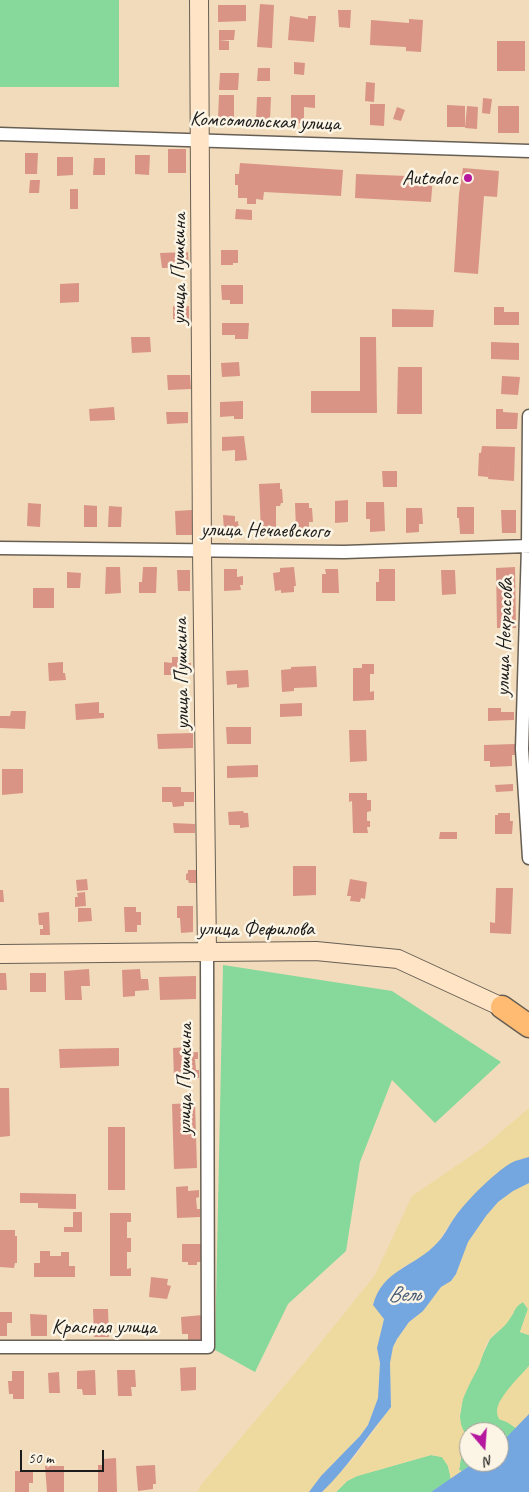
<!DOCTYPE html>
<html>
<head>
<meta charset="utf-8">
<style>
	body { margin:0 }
	#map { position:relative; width:529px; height:1492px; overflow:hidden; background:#f1dbbb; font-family:Caveat,sans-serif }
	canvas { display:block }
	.north { position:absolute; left:459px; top:1422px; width:50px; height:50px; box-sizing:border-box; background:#fcf5e5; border:1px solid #a29e95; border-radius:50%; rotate:162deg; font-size:14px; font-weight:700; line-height:20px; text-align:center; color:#1c1c1c }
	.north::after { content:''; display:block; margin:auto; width:18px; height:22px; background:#b5179e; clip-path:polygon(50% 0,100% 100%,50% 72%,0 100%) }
	.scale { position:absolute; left:20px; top:1450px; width:84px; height:22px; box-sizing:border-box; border:2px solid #1c1c1c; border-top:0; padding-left:6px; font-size:15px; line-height:18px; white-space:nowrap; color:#1c1c1c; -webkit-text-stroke:4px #fcf5e5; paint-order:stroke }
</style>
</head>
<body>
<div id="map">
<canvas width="529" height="1492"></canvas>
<div class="north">N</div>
<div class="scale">50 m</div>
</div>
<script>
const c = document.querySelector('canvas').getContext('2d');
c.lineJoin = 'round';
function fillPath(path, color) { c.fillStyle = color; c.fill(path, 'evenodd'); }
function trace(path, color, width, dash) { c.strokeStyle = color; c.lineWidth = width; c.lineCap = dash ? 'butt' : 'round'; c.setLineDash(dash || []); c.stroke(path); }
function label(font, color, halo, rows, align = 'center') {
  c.font = font + ' Caveat,sans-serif'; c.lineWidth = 5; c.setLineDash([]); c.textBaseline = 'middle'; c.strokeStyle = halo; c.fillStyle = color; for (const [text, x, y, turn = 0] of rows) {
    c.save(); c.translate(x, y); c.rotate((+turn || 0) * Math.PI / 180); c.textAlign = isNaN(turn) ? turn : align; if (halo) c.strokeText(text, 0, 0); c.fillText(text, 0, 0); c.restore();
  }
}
fillPath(new Path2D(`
	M 0,0 L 119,0 L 119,87 L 0,87 Z
	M 223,965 L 392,991 L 501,1062 L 435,1123 L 392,1080 L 360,1162 L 346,1251 L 288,1304 L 255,1372 L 215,1350 Z
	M 523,1302 L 528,1309 L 520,1332 L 529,1335 L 529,1366 L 499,1403 L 499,1419 L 507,1422 L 516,1428 L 499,1445 L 499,1432 L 469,1432 L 469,1462 L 475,1462 L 462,1471 L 459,1470 L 461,1457 L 460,1416 L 463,1398 L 490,1339 L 502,1328 L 513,1314 L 516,1306 Z
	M 431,1455 L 442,1457 L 448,1466 L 451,1479 L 431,1492 L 336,1492 L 347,1481 L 357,1476 Z`), '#86d99b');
fillPath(new Path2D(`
	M 529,1108 L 529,1157 L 511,1163 L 455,1216 L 437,1243 L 423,1256 L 400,1269 L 384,1319 L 377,1348 L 380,1363 L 378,1398 L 368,1425 L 360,1436 L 321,1476 L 309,1492 L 198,1492 L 201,1485 L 314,1351 L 375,1275 L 412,1196 L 481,1149 Z
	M 529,1183 L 529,1335 L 520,1332 L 528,1309 L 523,1302 C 513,1308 514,1314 507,1323 C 502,1329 494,1333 489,1339 C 483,1348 483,1358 478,1368 C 468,1387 452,1412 465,1433 L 461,1440 L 461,1457 L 459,1470 L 462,1471 L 451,1479 L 448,1466 L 442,1457 L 431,1455 L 357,1476 L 347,1481 L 336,1492 L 322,1492 L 356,1455 L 391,1407 L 390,1363 L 393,1347 L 397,1339 L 409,1322 L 423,1311 L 441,1287 L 451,1281 L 456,1274 L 468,1242 L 486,1216 L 498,1202 L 513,1191 Z
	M 529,1366 L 529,1414 L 516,1428 L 507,1422 L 499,1419 C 498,1417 497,1414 497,1412 C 496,1399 521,1375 529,1366 Z`), '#eeda9e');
fillPath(new Path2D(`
	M 529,1157 L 529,1183 L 513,1191 L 498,1202 L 486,1216 L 468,1242 L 456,1274 L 451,1281 L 441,1287 L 423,1311 L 409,1322 L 397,1339 L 393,1347 L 390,1363 L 391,1407 L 388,1411 C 365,1439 349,1466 322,1492 L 309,1492 L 321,1476 L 360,1436 L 368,1425 L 378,1398 L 380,1363 L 377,1348 L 384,1319 L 373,1305 C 383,1268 415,1268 438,1242 C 445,1235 449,1225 455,1217 C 466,1201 494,1173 511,1163 C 516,1160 523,1159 529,1157 Z
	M 529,1414 L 529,1492 L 431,1492 L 475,1462 L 499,1462 L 499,1445 Z`), '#74a6df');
fillPath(new Path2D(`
	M 260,4 L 274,5 L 272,48 L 257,47 Z
	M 218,5 L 246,5 L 246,21 L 218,22 Z
	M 338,10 L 351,10 L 350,28 L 339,27 Z
	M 290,16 L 308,19 L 308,16 L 316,16 L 314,42 L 288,40 Z
	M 409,19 L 423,20 L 421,52 L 406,51 L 406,47 L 370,45 L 371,20 L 409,23 Z
	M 219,30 L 235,30 L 234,40 L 219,40 Z
	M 219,40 L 229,41 L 229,50 L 219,50 Z
	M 497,41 L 525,41 L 525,71 L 497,71 Z
	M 294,62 L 305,63 L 304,75 L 294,74 Z
	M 258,68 L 270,68 L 270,81 L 257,81 Z
	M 220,73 L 239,73 L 238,90 L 219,90 Z
	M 366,82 L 375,83 L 374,102 L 365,101 Z
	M 219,95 L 234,95 L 234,119 L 218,119 Z
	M 291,95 L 315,95 L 315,108 L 304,107 L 304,123 L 291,123 Z
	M 257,97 L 271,97 L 270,120 L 256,120 Z
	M 483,98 L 492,99 L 490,114 L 482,113 Z
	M 370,104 L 385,104 L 384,126 L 370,125 Z
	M 447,105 L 465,106 L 465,127 L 447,127 Z
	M 467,106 L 478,107 L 477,129 L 465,128 Z
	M 498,106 L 519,106 L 519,133 L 498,133 Z
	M 397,107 L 405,110 L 401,121 L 393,119 Z
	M 168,149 L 186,149 L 186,173 L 168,173 Z
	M 25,153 L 38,153 L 37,174 L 25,174 Z
	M 135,155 L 150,155 L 149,175 L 135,174 Z
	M 57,157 L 73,157 L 73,175 L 57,176 Z
	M 94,158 L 105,158 L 105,175 L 93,175 Z
	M 240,163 L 343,170 L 341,196 L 264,192 L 263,200 L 256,199 L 256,204 L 247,204 L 247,198 L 238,198 L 238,185 L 235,185 L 235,174 L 239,174 Z
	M 463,168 L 499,171 L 497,197 L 484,196 L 478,274 L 454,272 L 459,194 Z
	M 356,174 L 433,177 L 431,202 L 355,198 Z
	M 30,180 L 40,180 L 39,193 L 29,193 Z
	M 70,189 L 78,189 L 78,209 L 70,209 Z
	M 236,209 L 252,210 L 252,220 L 235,219 Z
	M 221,250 L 238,250 L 238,263 L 233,263 L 233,265 L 221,265 Z
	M 188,252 L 189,267 L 162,268 L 160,253 Z
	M 79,283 L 79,302 L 60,303 L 60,284 Z
	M 221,285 L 243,285 L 243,304 L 230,304 L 230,300 L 222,300 Z
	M 173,306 L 189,306 L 189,319 L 173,319 Z
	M 494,307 L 504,307 L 504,312 L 519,312 L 519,325 L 494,325 Z
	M 392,309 L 434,310 L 433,327 L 392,327 Z
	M 222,323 L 249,323 L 248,339 L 235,339 L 235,335 L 222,335 Z
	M 131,337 L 150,337 L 151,352 L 132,353 Z
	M 360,337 L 376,337 L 377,413 L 311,413 L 311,391 L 360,391 Z
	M 491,342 L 519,343 L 519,360 L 491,359 Z
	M 239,362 L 240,376 L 222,377 L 221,363 Z
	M 398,367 L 422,367 L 422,414 L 397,414 Z
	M 167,375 L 190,375 L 191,389 L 168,390 Z
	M 502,376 L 520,377 L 518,395 L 501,394 Z
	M 243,401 L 243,419 L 234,419 L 234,416 L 220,417 L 220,402 Z
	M 114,407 L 115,420 L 90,421 L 89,409 Z
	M 496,409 L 503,409 L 503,412 L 518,413 L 517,429 L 496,429 Z
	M 166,412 L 188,412 L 188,423 L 167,424 Z
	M 244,436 L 247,460 L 235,461 L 235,450 L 222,451 L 222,437 Z
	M 482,446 L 515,447 L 514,481 L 488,479 L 489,463 L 488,477 L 478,476 L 479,453 L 481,453 Z
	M 382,471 L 397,471 L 397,487 L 383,487 Z
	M 280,483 L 280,489 L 282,489 L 283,503 L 281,503 L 280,506 L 276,506 L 276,532 L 261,532 L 259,484 Z
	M 348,500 L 348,522 L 335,523 L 335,501 Z
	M 366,502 L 384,502 L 385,531 L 370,532 L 370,519 L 366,519 Z
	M 28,503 L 41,504 L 40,527 L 27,526 Z
	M 295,503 L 309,503 L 309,508 L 312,508 L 313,522 L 309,522 L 309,529 L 296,529 Z
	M 84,505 L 97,506 L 97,527 L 84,527 Z
	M 109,506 L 122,507 L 121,527 L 108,527 Z
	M 457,507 L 474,507 L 474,534 L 460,534 L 459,518 L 457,518 Z
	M 406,508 L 422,508 L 423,524 L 419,524 L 419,532 L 406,533 Z
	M 192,510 L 193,535 L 176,535 L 175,511 Z
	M 501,510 L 516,510 L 516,533 L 502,533 Z
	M 223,515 L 235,516 L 235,522 L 238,521 L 239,531 L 224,532 Z
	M 106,567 L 120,567 L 121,593 L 105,594 Z
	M 143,567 L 157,567 L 156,593 L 139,593 L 139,582 L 142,582 Z
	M 294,567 L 296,586 L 294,586 L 294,592 L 281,593 L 281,590 L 275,591 L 273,573 L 280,572 L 280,568 Z
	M 515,567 L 516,628 L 497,628 L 496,568 Z
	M 224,569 L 237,569 L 237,577 L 243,576 L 243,585 L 240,585 L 241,590 L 224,591 Z
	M 325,569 L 338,569 L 339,593 L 322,593 L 322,574 L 326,574 Z
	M 379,569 L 395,569 L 395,601 L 376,601 L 376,582 L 379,582 Z
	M 177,570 L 190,570 L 190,591 L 178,591 Z
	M 441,570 L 455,570 L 456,594 L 442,595 Z
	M 67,572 L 81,573 L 80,588 L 67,588 Z
	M 33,588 L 54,588 L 54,608 L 33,608 Z
	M 172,657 L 186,657 L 186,663 L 191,663 L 191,675 L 164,675 L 164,662 L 172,663 Z
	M 63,662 L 63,673 L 65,673 L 66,680 L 49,681 L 48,663 Z
	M 362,664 L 374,664 L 374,674 L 370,674 L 370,692 L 374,691 L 374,700 L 353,701 L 353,668 L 362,668 Z
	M 316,666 L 317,687 L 294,688 L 294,691 L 282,692 L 281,670 L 291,669 L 291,667 Z
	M 248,670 L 249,687 L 237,688 L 237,684 L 227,685 L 226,671 Z
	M 99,702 L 99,713 L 104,713 L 104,718 L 76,720 L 75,704 Z
	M 302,703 L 302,716 L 280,717 L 280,704 Z
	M 488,708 L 501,708 L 501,712 L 514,712 L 514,720 L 488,721 Z
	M 11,711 L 26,711 L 25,729 L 0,728 L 0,716 L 10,716 Z
	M 226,727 L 251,727 L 251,744 L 227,744 Z
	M 349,730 L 366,730 L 367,761 L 350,762 Z
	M 193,733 L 193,748 L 158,749 L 157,734 Z
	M 515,744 L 515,755 L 512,755 L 512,766 L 490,767 L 490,761 L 484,761 L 484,745 Z
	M 258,765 L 258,777 L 227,778 L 227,766 Z
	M 2,769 L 23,769 L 23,793 L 2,795 Z
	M 513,784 L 513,791 L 496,792 L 495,785 Z
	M 162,787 L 181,787 L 181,792 L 194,792 L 194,802 L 184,802 L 184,806 L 173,807 L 172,802 L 162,802 Z
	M 349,793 L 367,793 L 367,800 L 371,800 L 371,811 L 367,812 L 367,821 L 370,821 L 370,827 L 367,827 L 368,833 L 353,833 L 352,801 L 349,802 Z
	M 243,811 L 244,813 L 248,813 L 249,827 L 240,828 L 240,825 L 229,825 L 228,812 Z
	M 498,813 L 510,813 L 510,821 L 513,821 L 512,834 L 495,834 L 495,815 L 498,815 Z
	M 173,823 L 195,824 L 195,833 L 174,833 Z
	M 440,832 L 457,832 L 457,839 L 439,839 Z
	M 293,866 L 316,866 L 316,895 L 293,896 Z
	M 188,870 L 196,870 L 197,883 L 189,883 L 188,880 L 186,880 L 186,874 L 188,873 Z
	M 87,879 L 88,890 L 77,891 L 76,880 Z
	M 350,879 L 367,882 L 365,899 L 361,898 L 360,902 L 350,901 L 351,896 L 347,896 Z
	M 496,888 L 513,888 L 511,934 L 490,933 L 490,922 L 495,923 Z
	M 0,890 L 3,890 L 4,902 L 0,902 Z
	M 85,892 L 86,906 L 75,907 L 75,897 L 78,897 L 77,893 Z
	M 177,906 L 193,906 L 193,932 L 181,933 L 180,918 L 177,918 Z
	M 124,907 L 136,907 L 136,912 L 141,912 L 141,925 L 137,925 L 137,932 L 125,932 Z
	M 78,908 L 91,908 L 92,921 L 78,922 Z
	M 49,912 L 50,935 L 40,935 L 40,929 L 43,929 L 43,925 L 39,925 L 38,913 Z
	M 89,969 L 90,986 L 81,986 L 82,1000 L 65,1000 L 64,971 Z
	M 140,969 L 141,979 L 148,979 L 149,990 L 135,991 L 135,996 L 123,997 L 122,970 Z
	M 0,973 L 6,973 L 7,990 L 0,990 Z
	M 30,973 L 46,973 L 46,992 L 30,992 Z
	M 196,976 L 196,999 L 160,1000 L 159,977 Z
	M 187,1047 L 187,1053 L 198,1052 L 198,1059 L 195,1059 L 196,1070 L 199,1070 L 199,1078 L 174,1079 L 173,1048 Z
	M 119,1048 L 119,1066 L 60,1068 L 59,1049 Z
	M 0,1088 L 9,1088 L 10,1136 L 0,1137 Z
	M 195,1103 L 197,1168 L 174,1169 L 172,1104 Z
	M 108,1127 L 125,1127 L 125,1190 L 108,1190 Z
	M 188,1186 L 188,1191 L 199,1190 L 199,1197 L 196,1198 L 197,1209 L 200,1209 L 200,1217 L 177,1218 L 176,1187 Z
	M 20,1193 L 76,1194 L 76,1209 L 38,1208 L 38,1203 L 20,1203 Z
	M 73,1212 L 82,1212 L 82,1232 L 64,1232 L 64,1227 L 73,1227 Z
	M 110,1213 L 131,1213 L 131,1222 L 127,1222 L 127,1238 L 131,1238 L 131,1252 L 127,1252 L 127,1269 L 131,1268 L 131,1276 L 110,1276 Z
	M 0,1230 L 15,1230 L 15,1236 L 17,1236 L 17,1263 L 15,1263 L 14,1268 L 0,1267 Z
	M 182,1244 L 203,1244 L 203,1262 L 197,1262 L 197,1265 L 188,1265 L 188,1262 L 182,1262 Z
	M 40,1251 L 50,1251 L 50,1256 L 61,1256 L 61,1252 L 69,1252 L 69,1266 L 75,1266 L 75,1277 L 34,1277 L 34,1263 L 40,1263 Z
	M 151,1277 L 168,1279 L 167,1285 L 171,1286 L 167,1299 L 149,1297 Z
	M 93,1309 L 108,1309 L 109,1337 L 94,1337 Z
	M 0,1312 L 12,1312 L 12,1323 L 7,1323 L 7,1336 L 0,1336 Z
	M 30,1314 L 47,1315 L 47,1336 L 31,1336 Z
	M 203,1315 L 205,1340 L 188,1341 L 188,1334 L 182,1334 L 181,1317 Z
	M 196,1367 L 196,1390 L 181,1391 L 180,1368 Z
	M 95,1370 L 96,1395 L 83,1395 L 82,1389 L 77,1389 L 77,1371 Z
	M 117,1370 L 135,1370 L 136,1387 L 131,1387 L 132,1396 L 118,1396 Z
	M 12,1371 L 24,1371 L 24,1399 L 13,1399 L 13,1394 L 9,1394 L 8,1381 L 12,1381 Z
	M 59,1372 L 60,1393 L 49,1393 L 48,1373 Z
	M 116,1458 L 117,1492 L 98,1492 L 98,1465 L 103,1465 L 103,1459 Z
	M 155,1465 L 156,1484 L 153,1484 L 153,1489 L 138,1491 L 136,1466 Z
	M 45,1466 L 64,1466 L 64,1492 L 47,1492 Z
	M 15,1471 L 33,1471 L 33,1483 L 29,1483 L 29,1492 L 15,1492 Z`), '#d99485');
const street = new Path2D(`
	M 0,134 L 529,151
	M 529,416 L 528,546 L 522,749 L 529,858
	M 0,548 L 344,552 L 529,546
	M 0,1347 L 208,1347 L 207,952`);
const secondary = new Path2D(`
	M 199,0 L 202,551 L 207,952
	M 0,954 L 316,951 L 398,959 L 502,1007`);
const highway = new Path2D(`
	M 502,1007 L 529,1026`);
trace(street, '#675f54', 15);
trace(secondary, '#675f54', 20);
trace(highway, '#675f54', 25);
trace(street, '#fff', 12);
trace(secondary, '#ffe4c6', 18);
trace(highway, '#febb71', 22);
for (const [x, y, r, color] of [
	[468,178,5,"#b5179e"]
]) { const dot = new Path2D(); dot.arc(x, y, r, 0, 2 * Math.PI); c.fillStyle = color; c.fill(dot); trace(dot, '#fcf5e5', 2); }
label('21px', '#1c1c1c', '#fcf5e5', [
	["Комсомольская улица",265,122,2],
	["улица Пушкина",179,269,-90],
	["улица Нечаевского",265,531,1],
	["улица Некрасова",505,637,-88],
	["улица Пушкина",182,674,-91],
	["улица Фефилова",256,929],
	["улица Пушкина",185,1079,-90],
	["Красная улица",104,1327]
]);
label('21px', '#1c1c1c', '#fcf5e5', [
	["Autodoc",458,178]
], 'right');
label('italic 22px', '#445a74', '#fcf5e5', [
	["Вель",404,1295]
]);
</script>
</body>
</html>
